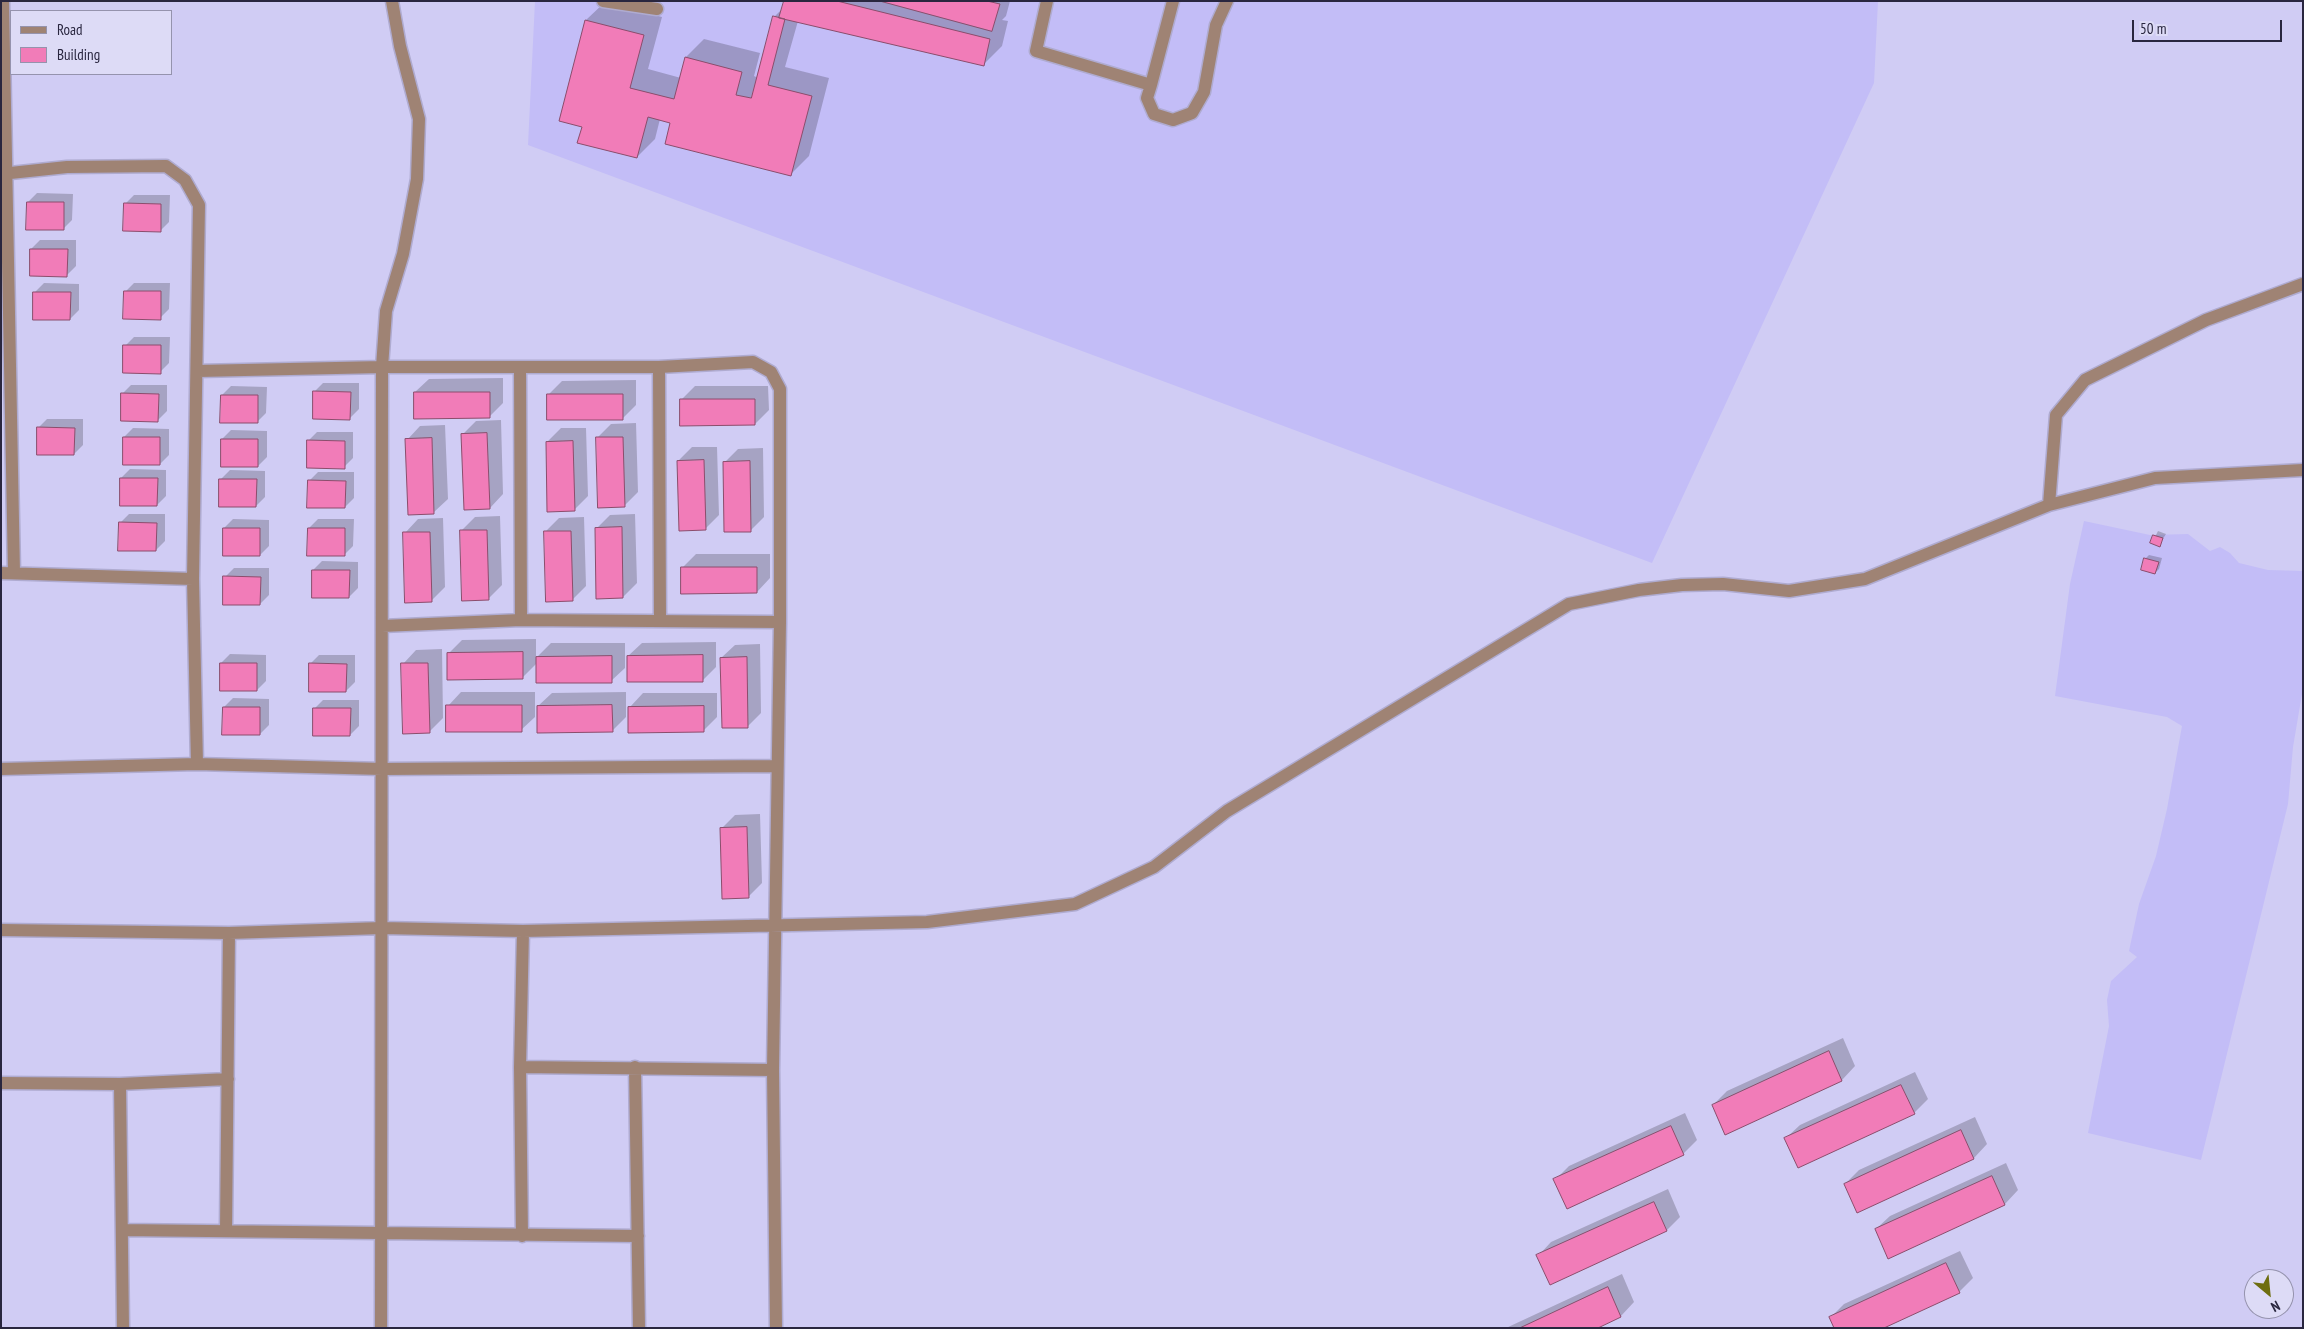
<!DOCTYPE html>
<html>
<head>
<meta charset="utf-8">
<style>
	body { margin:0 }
	#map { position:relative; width:2304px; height:1329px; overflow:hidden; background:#d0ccf4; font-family:"PT Sans Narrow",sans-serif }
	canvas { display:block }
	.frame { position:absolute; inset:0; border:2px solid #29263f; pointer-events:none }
	.legend { position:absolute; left:10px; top:10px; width:162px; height:65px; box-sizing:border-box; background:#dddbf6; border:1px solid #9593ad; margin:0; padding:6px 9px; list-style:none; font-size:15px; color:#29263f }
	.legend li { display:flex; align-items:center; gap:10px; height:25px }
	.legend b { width:25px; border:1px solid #9593ad }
	.north { position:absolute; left:2244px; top:1269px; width:50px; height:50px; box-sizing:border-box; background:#dddbf6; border:1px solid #9593ad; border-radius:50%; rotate:152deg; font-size:14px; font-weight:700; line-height:20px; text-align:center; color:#29263f }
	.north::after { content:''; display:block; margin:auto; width:18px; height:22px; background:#6e6e10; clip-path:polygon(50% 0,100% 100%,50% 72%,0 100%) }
	.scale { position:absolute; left:2132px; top:20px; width:150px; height:22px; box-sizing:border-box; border:2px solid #29263f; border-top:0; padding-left:6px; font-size:15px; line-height:18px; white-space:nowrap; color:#29263f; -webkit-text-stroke:4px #dddbf6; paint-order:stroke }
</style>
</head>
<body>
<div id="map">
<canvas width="2304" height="1329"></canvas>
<div class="frame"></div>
<ul class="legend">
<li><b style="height:6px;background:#9f8374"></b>Road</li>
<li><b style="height:14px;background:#f17cb8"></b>Building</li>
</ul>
<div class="north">N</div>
<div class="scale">50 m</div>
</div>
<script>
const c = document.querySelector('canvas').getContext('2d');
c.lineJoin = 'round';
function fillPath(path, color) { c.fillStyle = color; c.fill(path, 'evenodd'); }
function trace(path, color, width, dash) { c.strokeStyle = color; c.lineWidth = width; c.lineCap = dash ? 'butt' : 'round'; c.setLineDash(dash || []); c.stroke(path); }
fillPath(new Path2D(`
	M 535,1 L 1878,1 L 1874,83 L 1652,563 L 528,145 Z
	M 2084,521 L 2150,535 L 2188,534 L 2210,551 L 2220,547 L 2230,553 L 2239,563 L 2268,570 L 2303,571 L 2303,688 L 2293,747 L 2288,804 L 2201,1160 L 2088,1133 L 2109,1026 L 2107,1000 L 2111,981 L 2137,957 L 2129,951 L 2139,904 L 2156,856 L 2167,809 L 2182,726 L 2167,717 L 2055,696 L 2070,584 Z`), '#c3bdf7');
fillPath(new Path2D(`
	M 785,1 L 1010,1 L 1006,16 L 1002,20 L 1008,21 L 1002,46 L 983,65 L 798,21 L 785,67 L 829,78 L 809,156 L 790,175 L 672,122 L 660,119 L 655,139 L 637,157 L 583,126 L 586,20 L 605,2 L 662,17 L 648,69 L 681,78 L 686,57 L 704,39 L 760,53 L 754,76 L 758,78 L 774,17 L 783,8 Z
	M 37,193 L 73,194 L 72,220 L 63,229 L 28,202 Z
	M 134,195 L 170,195 L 169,222 L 160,231 L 125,204 Z
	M 40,240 L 76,240 L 76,266 L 67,275 L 31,249 Z
	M 44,283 L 79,284 L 79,310 L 70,319 L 35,292 Z
	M 134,283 L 170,283 L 169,309 L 160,318 L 125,292 Z
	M 134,337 L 170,337 L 169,363 L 160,372 L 125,346 Z
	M 503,378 L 503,403 L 489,417 L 415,392 L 429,379 Z
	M 636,380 L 636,405 L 622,419 L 548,395 L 562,381 Z
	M 323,383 L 359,383 L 359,409 L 350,418 L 314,392 Z
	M 131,385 L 167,385 L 167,411 L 158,420 L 122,394 Z
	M 231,386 L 267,387 L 266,413 L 257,422 L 222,395 Z
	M 695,386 L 768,386 L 769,410 L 755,424 L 681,400 Z
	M 47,419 L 83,419 L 83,445 L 74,454 L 38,428 Z
	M 501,420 L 503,494 L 490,508 L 462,435 L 476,421 Z
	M 636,423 L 638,492 L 624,506 L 597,438 L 611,424 Z
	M 445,425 L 448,499 L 434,512 L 407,440 L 420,426 Z
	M 133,428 L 169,429 L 169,455 L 160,464 L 124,437 Z
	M 561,428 L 586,428 L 588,496 L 574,510 L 547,442 Z
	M 231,430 L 267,431 L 267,457 L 258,466 L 222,439 Z
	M 317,432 L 353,432 L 353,458 L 344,467 L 308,441 Z
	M 692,447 L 717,447 L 719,515 L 705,529 L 678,461 Z
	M 763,448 L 764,517 L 751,530 L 724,463 L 738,449 Z
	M 130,469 L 166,470 L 166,496 L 157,505 L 121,478 Z
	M 230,470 L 265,471 L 265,497 L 256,506 L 221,479 Z
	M 318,472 L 354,472 L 354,498 L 345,507 L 309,481 Z
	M 129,514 L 165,514 L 165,541 L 156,550 L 120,523 Z
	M 635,514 L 637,583 L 623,597 L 596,529 L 610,515 Z
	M 500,516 L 502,585 L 488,599 L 461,531 L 475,517 Z
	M 584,517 L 586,586 L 572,600 L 545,532 L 559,518 Z
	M 443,518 L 445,587 L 431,601 L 405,533 L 418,519 Z
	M 233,519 L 269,520 L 269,546 L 260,555 L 224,528 Z
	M 318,519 L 354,519 L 353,546 L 344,555 L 309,528 Z
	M 2158,531 L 2166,534 L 2159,545 L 2152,543 Z
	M 696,554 L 770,554 L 770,578 L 757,592 L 682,568 Z
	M 2149,555 L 2162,558 L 2159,569 L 2155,573 L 2145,559 Z
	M 322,561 L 358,562 L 358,588 L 349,597 L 313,570 Z
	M 234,568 L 269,568 L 269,595 L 260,604 L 225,577 Z
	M 536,639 L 536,658 L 551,643 L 625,643 L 625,668 L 611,681 L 537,663 L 522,678 L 448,654 L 462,640 Z
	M 716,642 L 716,667 L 702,681 L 628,656 L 642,643 Z
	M 760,644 L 761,713 L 748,726 L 721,658 L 735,645 Z
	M 442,649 L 443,718 L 429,732 L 403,664 L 416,650 Z
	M 230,654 L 266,655 L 266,681 L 257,690 L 221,663 Z
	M 319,655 L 355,655 L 355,682 L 346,691 L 310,664 Z
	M 461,692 L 535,692 L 535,717 L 521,730 L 448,706 Z
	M 626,692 L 626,717 L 612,731 L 538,706 L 552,693 Z
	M 643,693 L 717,693 L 717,717 L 703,731 L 630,707 Z
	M 233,698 L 269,699 L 269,725 L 260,734 L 224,707 Z
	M 323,700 L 359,700 L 359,726 L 350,735 L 314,709 Z
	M 760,814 L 762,883 L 748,897 L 721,829 L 735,815 Z
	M 1843,1038 L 1855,1066 L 1842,1080 L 1726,1133 L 1713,1105 L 1727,1091 Z
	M 1915,1072 L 1928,1099 L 1914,1113 L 1786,1138 L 1800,1125 Z
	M 1685,1113 L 1697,1140 L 1683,1154 L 1555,1180 L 1569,1166 Z
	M 1975,1117 L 1987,1144 L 1974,1158 L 1845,1184 L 1859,1170 Z
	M 2006,1163 L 2018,1190 L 2005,1204 L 1876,1229 L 1890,1216 Z
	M 1668,1189 L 1680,1217 L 1667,1230 L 1538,1256 L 1551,1242 Z
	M 1960,1251 L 1973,1278 L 1959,1292 L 1831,1317 L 1844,1304 Z
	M 1622,1274 L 1634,1302 L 1621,1316 L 1595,1328 L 1506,1328 Z`), '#0003');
const building = new Path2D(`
	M 784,1 L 837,1 L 990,39 L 984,66 L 779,18 Z
	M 880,1 L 987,1 L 1000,4 L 992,31 Z
	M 773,16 L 785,19 L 768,85 L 812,96 L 791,176 L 665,144 L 670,123 L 648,117 L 637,158 L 577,143 L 582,127 L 559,121 L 585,20 L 644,35 L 630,88 L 674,99 L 685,57 L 742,72 L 736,95 L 751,98 Z
	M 27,202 L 64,202 L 64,230 L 26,230 Z
	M 124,203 L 161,204 L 161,232 L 123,231 Z
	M 30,249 L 68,249 L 67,277 L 30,276 Z
	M 124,291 L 161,291 L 161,320 L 123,319 Z
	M 33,292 L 71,292 L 70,320 L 33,320 Z
	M 123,345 L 161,345 L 161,374 L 123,373 Z
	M 313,391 L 351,392 L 350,420 L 313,419 Z
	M 414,392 L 490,392 L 490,418 L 414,419 Z
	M 121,393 L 159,394 L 158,422 L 121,421 Z
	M 547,394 L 623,394 L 623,420 L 547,420 Z
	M 221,395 L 258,395 L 258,423 L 220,423 Z
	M 680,399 L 755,399 L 755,425 L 680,426 Z
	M 37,427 L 75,428 L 74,455 L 37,455 Z
	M 487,433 L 490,509 L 464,510 L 461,434 Z
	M 123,437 L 160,437 L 160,465 L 123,465 Z
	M 596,437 L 623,437 L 625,507 L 598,508 Z
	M 432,438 L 434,514 L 408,515 L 405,439 Z
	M 221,439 L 258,439 L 258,467 L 221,467 Z
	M 307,440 L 345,441 L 345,469 L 307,468 Z
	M 573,441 L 575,511 L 547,512 L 546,442 Z
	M 704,460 L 706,530 L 679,531 L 677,461 Z
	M 750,461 L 751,532 L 724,532 L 723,462 Z
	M 120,478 L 158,478 L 157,506 L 120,506 Z
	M 219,479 L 257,479 L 256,507 L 219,507 Z
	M 308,480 L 346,481 L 345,508 L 307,508 Z
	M 119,522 L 157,523 L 156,551 L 118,551 Z
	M 622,527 L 623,598 L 596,599 L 595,528 Z
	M 223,528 L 260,528 L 260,556 L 223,556 Z
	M 308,528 L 345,528 L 345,556 L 307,556 Z
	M 460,530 L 487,530 L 489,600 L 462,601 Z
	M 544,531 L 571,531 L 573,601 L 546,602 Z
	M 403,532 L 430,532 L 432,602 L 405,603 Z
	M 2153,535 L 2163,538 L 2160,547 L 2150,543 Z
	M 2144,558 L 2159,562 L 2155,574 L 2141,570 Z
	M 681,567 L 757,567 L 757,593 L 681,594 Z
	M 312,570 L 350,570 L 349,598 L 312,598 Z
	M 223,576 L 261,577 L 260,605 L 223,605 Z
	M 523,652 L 523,679 L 447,680 L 447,653 Z
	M 703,655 L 703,682 L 627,682 L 627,656 Z
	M 612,656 L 612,683 L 536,683 L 536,657 Z
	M 747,657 L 748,728 L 722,728 L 720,658 Z
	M 220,663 L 257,663 L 257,691 L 220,691 Z
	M 309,663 L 347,664 L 346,692 L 309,692 Z
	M 401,663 L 428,663 L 430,733 L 403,734 Z
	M 446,705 L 522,705 L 522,732 L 446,732 Z
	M 612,705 L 613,732 L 537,733 L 537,706 Z
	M 704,706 L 704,732 L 628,733 L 628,707 Z
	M 223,707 L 260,707 L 260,735 L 222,735 Z
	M 313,708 L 351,708 L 350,736 L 313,736 Z
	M 747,827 L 749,898 L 722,899 L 720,828 Z
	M 1829,1051 L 1842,1081 L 1725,1135 L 1712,1105 Z
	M 1901,1085 L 1915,1114 L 1798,1168 L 1784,1138 Z
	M 1671,1126 L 1684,1155 L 1567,1209 L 1553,1179 Z
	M 1961,1130 L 1974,1159 L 1857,1213 L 1844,1184 Z
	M 1992,1176 L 2005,1205 L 1888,1259 L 1875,1229 Z
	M 1654,1202 L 1667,1231 L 1550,1285 L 1536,1255 Z
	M 1946,1263 L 1960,1293 L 1884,1328 L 1834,1328 L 1829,1317 Z
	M 1608,1287 L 1621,1317 L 1598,1328 L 1520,1328 Z`);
fillPath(building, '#f17cb8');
trace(building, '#8b4d6c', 1);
const minor = new Path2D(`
	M 3,1 L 14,573
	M 603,1 L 657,9
	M 1047,1 L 1036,51 L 1151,85 L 1173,1
	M 1151,85 L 1147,98 L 1154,114 L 1173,120 L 1192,113 L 1204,92 L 1216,25 L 1227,1
	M 1,174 L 67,167 L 166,166 L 185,180 L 199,205 L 193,579 L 197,764
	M 659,367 L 660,620
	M 520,368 L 521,620
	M 198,371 L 382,367 L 659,367 L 753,362 L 771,372 L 780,389 L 780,622 L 773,1070 L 776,1328
	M 2049,505 L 2056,415 L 2085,380 L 2206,320 L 2303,284
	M 1,573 L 193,579
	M 382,626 L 521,620 L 780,622
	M 1,769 L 197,764 L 382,769 L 776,766
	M 1,930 L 229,933 L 382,928 L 523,931 L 927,922 L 1075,904 L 1154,867 L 1227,811 L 1569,604 L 1639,590 L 1682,585 L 1723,584 L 1789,591 L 1865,579 L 2049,505 L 2155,478 L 2303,470
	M 520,1067 L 773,1070
	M 635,1067 L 639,1328
	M 1,1083 L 120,1084 L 228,1079
	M 120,1084 L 123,1328
	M 122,1230 L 638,1236
	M 226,1230 L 229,933
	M 522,1236 L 520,1067 L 523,931
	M 381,1328 L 382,367 L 386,311 L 403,254 L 417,179 L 419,119 L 400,46 L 392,1`);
trace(minor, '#afabd0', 15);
trace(minor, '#9f8374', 12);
</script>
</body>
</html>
